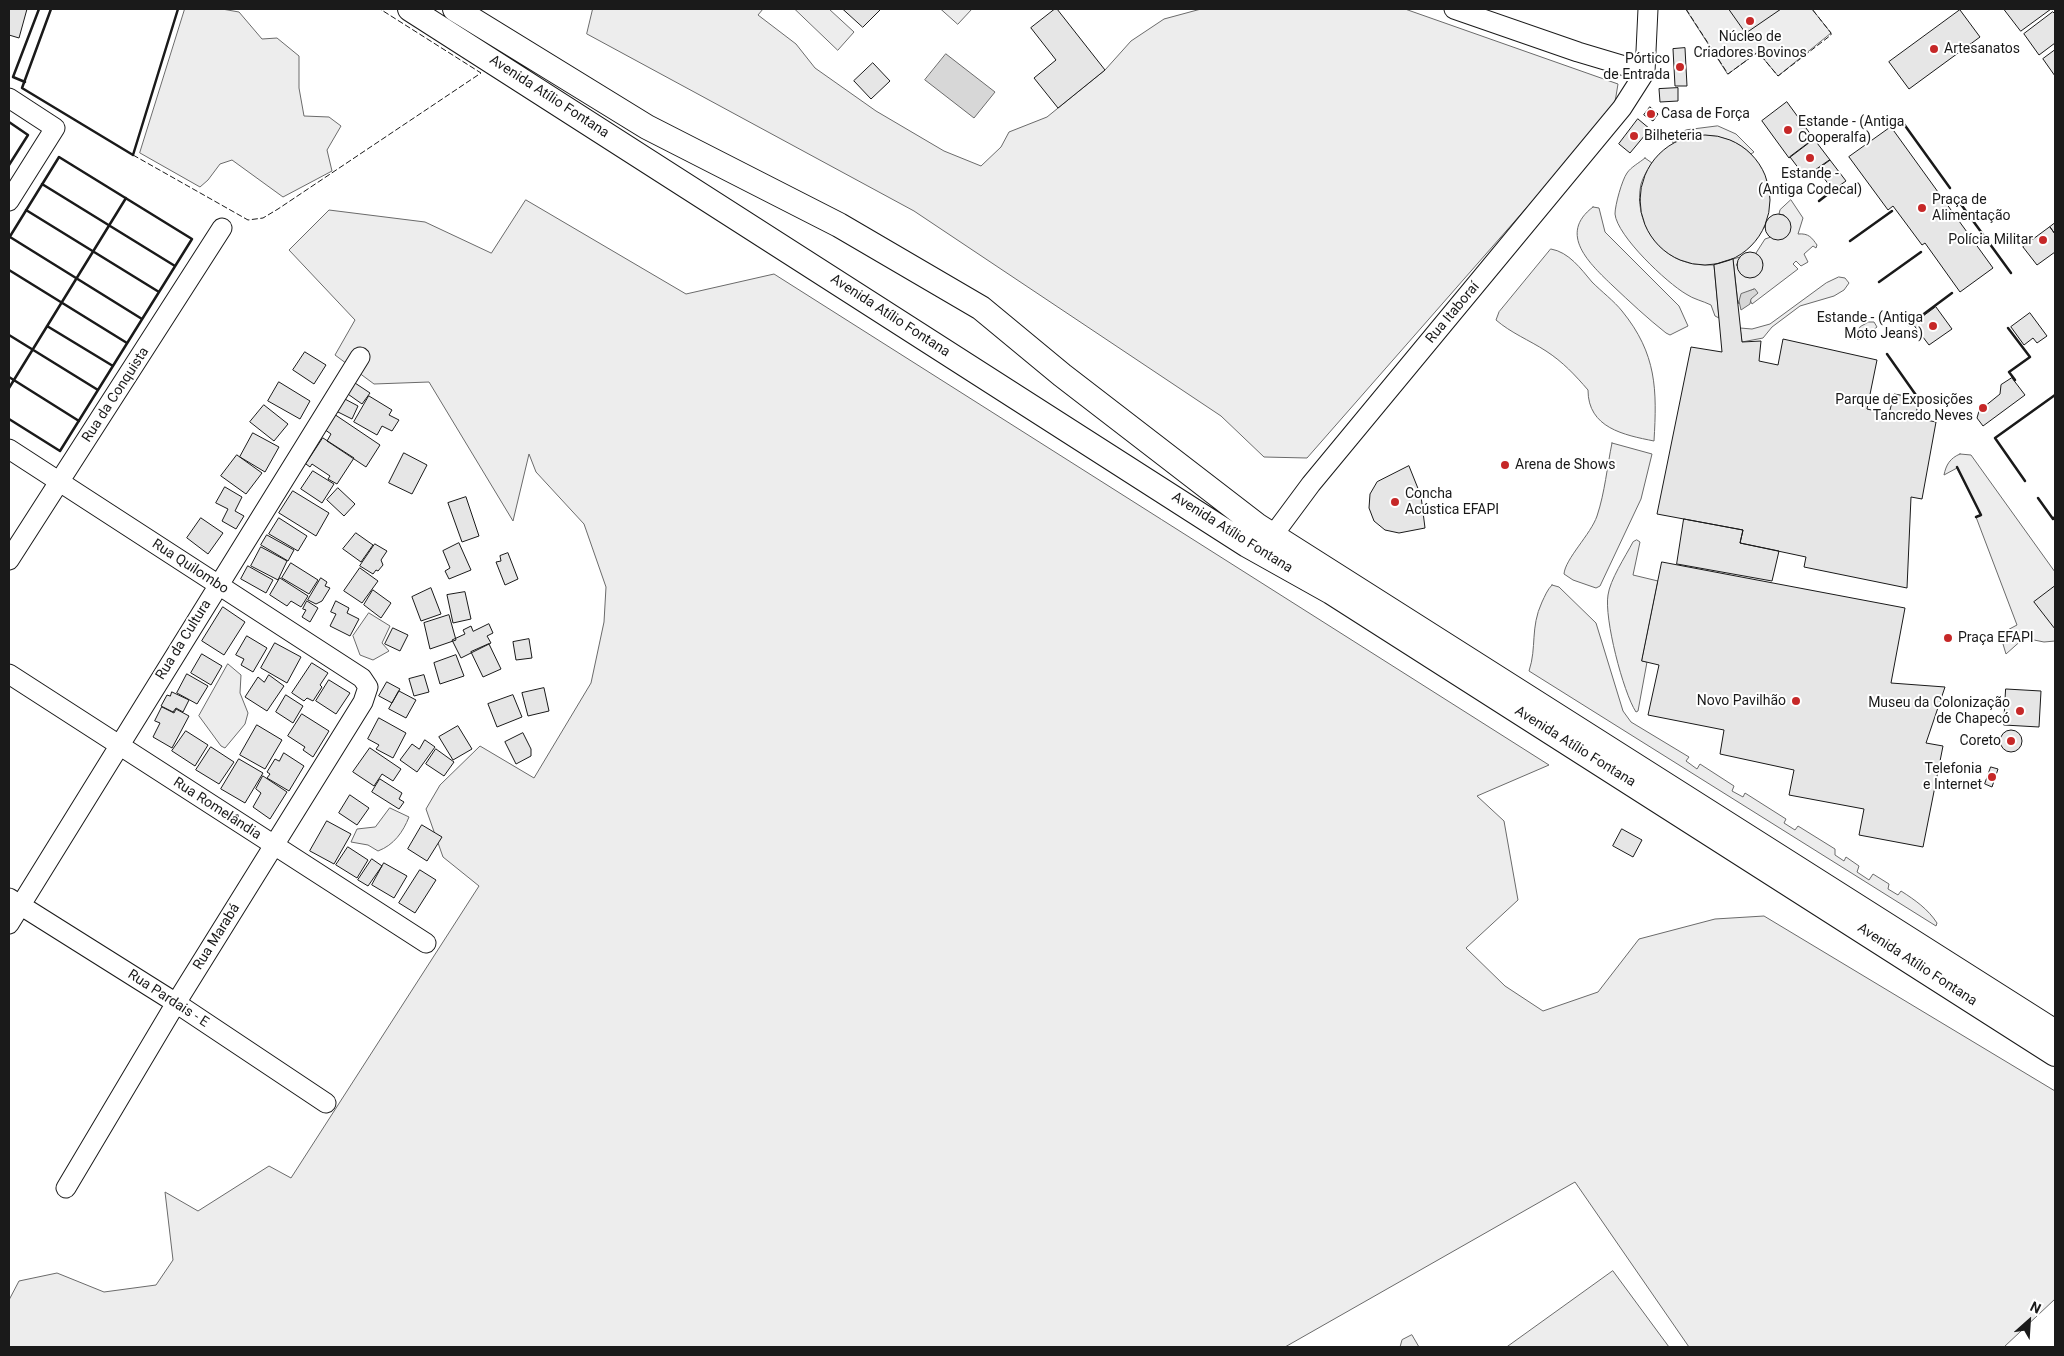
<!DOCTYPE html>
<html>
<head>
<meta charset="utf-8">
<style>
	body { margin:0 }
	#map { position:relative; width:2064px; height:1356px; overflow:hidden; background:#fff; font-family:Roboto,sans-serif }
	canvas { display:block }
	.frame { position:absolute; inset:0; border:10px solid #1a1a1a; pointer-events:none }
	.north { position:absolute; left:2004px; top:1296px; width:50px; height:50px; -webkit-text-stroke:4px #fff; paint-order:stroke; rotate:26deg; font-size:14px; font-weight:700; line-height:20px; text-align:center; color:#1a1a1a }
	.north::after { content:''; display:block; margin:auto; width:18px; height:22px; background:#1a1a1a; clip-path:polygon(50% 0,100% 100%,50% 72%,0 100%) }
</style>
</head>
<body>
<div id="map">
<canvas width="2064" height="1356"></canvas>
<div class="frame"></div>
<div class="north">N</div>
</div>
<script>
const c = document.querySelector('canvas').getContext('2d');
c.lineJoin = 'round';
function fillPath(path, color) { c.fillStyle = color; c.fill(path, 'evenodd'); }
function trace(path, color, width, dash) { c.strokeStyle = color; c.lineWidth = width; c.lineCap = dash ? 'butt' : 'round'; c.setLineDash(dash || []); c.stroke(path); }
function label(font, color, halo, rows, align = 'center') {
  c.font = font + ' Roboto,sans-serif'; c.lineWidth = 4; c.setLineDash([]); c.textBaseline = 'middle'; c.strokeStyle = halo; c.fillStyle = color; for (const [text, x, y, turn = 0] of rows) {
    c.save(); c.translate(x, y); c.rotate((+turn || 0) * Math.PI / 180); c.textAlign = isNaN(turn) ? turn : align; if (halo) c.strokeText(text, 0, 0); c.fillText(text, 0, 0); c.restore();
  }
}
const green = new Path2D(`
	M 185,9 L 222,9 L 239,12 L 262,39 L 277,38 L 299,56 L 299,88 L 304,116 L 329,117 L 341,126 L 327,150 L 332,171 L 283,197 L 232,160 L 220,164 L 208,180 L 200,187 L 140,153 Z
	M 593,9 L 763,9 L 758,15 L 796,44 L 815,68 L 876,111 L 944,151 L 981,166 L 1001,147 L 1009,132 L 1047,117 L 1105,70 L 1131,41 L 1164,19 L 1201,9 L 1405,9 L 1618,84 L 1614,108 L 1307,458 L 1264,457 L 1221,416 L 914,211 L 587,34 Z
	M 795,9 L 829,9 L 854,32 L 838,50 Z
	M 941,9 L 972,9 L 958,24 Z
	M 1686,9 L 1812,9 L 1831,33 L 1778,76 L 1758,52 L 1728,74 Z
	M 1718,126 L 1736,134 L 1754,152 L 1751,154 C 1730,134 1698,130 1673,143 L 1671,138 L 1686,130 Z
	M 1645,158 L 1652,163 C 1648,169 1643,177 1641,184 C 1633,220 1658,259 1695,264 C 1701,265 1708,265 1714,265 L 1719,318 L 1715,316 L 1711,305 C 1703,301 1693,299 1686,294 C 1667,283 1617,236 1615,214 C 1615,205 1622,180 1627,173 C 1631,167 1639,163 1645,158 Z
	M 526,200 L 686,294 L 774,274 L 1549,765 L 1477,796 L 1504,821 L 1518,900 L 1466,948 L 1505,986 L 1543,1011 L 1598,992 L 1639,939 L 1715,919 L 1764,916 L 2055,1091 L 2055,1299 L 2004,1347 L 1689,1347 L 1575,1182 L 1285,1347 L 9,1347 L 9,1300 L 19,1281 L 57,1273 L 104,1292 L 156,1285 L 173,1260 L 165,1192 L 198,1211 L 269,1166 L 291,1178 L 479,886 L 443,857 L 426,809 L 440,785 L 480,746 L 534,778 L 591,683 L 604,622 L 606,587 L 584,524 L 536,472 L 529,454 L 513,521 L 429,382 L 374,384 L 335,355 L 355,320 L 289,250 L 329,210 L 425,222 L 491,253 Z
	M 1791,200 L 1803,218 L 1798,234 C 1809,233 1812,238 1817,245 L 1816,248 L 1813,246 L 1804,254 L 1808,262 L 1801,266 L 1796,261 L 1793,264 L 1798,269 L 1752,304 L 1750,300 L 1754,289 C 1743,296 1742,292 1738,304 L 1733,259 L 1740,257 L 1737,264 L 1743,275 L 1751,277 L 1758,274 L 1763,263 L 1756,253 L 1765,239 L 1771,237 L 1783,238 L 1789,233 L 1789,221 L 1784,215 L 1779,214 L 1780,210 Z
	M 1593,207 L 1599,208 L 1605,232 L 1679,306 L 1688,326 L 1670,335 L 1666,333 C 1647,318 1630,302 1613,286 C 1590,264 1557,234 1593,207 Z
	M 1551,249 C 1569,252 1581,269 1592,282 C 1602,292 1614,301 1622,311 C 1657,354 1657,390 1654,441 C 1624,435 1588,428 1588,390 C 1575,375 1563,362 1546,351 C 1529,340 1511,333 1496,320 L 1499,312 Z
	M 1839,277 L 1845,278 L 1849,283 L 1844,290 L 1834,296 L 1800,306 L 1772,327 L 1763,338 L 1742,342 L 1740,328 L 1752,329 L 1770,324 L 1826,283 Z
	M 1869,322 L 1874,322 L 1877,327 L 1862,339 L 1857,339 L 1855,336 L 1860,327 Z
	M 1612,443 L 1652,454 L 1641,499 L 1600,586 L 1596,588 L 1573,580 L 1564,574 C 1565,559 1591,534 1597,516 C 1605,492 1607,467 1612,443 Z
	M 1960,454 L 1971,455 L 2055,572 L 2055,641 L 2044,642 L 2024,638 L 2006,654 L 2000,634 L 2017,625 L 1976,517 L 1981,515 L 1957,468 L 1944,475 C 1946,465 1950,458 1960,454 Z
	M 1637,540 L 1640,542 L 1633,575 L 1658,581 L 1642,661 L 1647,662 L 1638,711 L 1636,712 C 1623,692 1604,618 1608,595 C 1610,580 1625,557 1633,542 Z
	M 1552,585 L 1559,587 L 1596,623 L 1623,711 L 1631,722 L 1689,757 L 1686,761 L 1697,769 L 1700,764 L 1734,786 L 1732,791 L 1743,797 L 1745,793 L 1786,819 L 1784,823 L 1795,830 L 1798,826 L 1835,849 L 1835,855 L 1844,861 L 1846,857 L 1859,866 L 1857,872 L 1869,880 L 1873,874 L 1889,884 L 1888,889 L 1898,895 L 1901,891 C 1915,900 1928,909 1937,923 L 1936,926 L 1529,671 C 1537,647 1530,628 1542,602 C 1545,596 1547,590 1552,585 Z
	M 369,613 L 390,626 L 382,643 L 389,651 L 373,660 L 360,655 L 353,636 Z
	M 228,664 L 241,675 L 240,693 L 248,713 L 245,724 L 225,748 L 221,746 L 199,716 Z
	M 390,808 L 409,817 C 403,832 394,845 378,851 L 368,845 L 351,842 L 357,829 L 375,827 Z
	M 1613,1271 L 1669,1347 L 1507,1347 Z
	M 1412,1335 L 1419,1347 L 1400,1347 L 1402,1340 Z`);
fillPath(green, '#ededed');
trace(green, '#6a6a6a', 1);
const water = new Path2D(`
	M 946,54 L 995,92 L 974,118 L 925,80 Z
	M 1755,289 L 1758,293 L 1751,299 L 1750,304 L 1741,310 L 1739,301 L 1741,294 Z`);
fillPath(water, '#d7d7d7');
trace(water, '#6a6a6a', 1);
const building = new Path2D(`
	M 9,9 L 27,9 L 19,38 L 9,35 Z
	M 843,9 L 881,9 L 863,27 Z
	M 1055,9 L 1057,9 L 1105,70 L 1058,108 L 1034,78 L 1056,60 L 1031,28 Z
	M 1729,9 L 1781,9 L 1746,33 Z
	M 2004,9 L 2051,9 L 2021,31 Z
	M 1960,10 L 1980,37 L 1909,89 L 1889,62 Z
	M 2053,12 L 2055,14 L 2055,43 L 2039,55 L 2024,34 Z
	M 1685,48 L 1687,86 L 1675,86 L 1673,49 Z
	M 2055,50 L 2055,76 L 2043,59 Z
	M 873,63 L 890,81 L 871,99 L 854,81 Z
	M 1678,88 L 1678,101 L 1660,102 L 1659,89 Z
	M 1787,102 L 1814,139 L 1789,158 L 1762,121 Z
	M 1650,107 L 1658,114 L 1653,121 L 1644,115 Z
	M 1638,119 L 1650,129 L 1630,153 L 1619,144 Z
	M 1891,127 L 1993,268 L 1960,292 L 1925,243 L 1922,245 L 1893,206 L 1888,210 L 1849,157 Z
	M1640 200a65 65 0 1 1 130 0a65 65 0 1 1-130 0Z
	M 1814,139 L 1830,160 L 1806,178 L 1790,157 Z
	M 1830,160 L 1846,181 L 1833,190 L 1817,169 Z
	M1765 227a13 13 0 1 1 26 0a13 13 0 1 1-26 0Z
	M 2055,223 L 2055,234 L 2050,227 Z
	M 2050,227 L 2055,234 L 2055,252 L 2037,265 L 2023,247 Z
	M1737 265a13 13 0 1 1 26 0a13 13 0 1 1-26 0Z
	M 1733,259 L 1742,342 L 1761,341 L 1759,361 L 1778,365 L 1783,339 L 1877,360 L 1867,409 L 1889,414 L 1894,394 L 1918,398 L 1916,418 L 1936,422 L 1922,499 L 1911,497 L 1907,588 L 1804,567 L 1806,557 L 1740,543 L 1743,530 L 1657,514 L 1691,347 L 1722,352 L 1714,265 Z
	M 1936,307 L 1952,329 L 1929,345 L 1913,324 Z
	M 2030,313 L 2047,336 L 2037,343 L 2033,338 L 2024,345 L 2011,327 Z
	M 305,352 L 326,365 L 314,384 L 293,370 Z
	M 2012,378 L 2025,395 L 1983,426 L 1977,418 L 1979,411 L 2000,394 L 2001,385 Z
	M 352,381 L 370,393 L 362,404 L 345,392 Z
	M 279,382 L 310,401 L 300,419 L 268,401 Z
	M 369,396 L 392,410 L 389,415 L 399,420 L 392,431 L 382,426 L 377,435 L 354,422 Z
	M 343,398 L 358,406 L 352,419 L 336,411 Z
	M 264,405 L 288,424 L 274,441 L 250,422 Z
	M 331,412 L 380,445 L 366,467 L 327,441 L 331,434 L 321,427 Z
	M 253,433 L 279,447 L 265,472 L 240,457 Z
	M 323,438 L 354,458 L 337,484 L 328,479 L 330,476 L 312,464 L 310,467 L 306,464 Z
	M 404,453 L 427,465 L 412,494 L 389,483 Z
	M 237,455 L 262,473 L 246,494 L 221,476 Z
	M 1409,466 L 1421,496 L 1425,528 L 1399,533 L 1385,530 L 1374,521 L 1369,508 L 1370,494 L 1377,482 Z
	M 313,471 L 334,484 L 322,503 L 301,489 Z
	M 225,487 L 242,497 L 235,511 L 244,516 L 236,529 L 222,521 L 228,509 L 216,503 Z
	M 338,488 L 355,504 L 344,516 L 327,500 Z
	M 293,491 L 329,513 L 316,536 L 279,513 Z
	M 466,497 L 479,536 L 462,542 L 448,503 Z
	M 201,518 L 223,533 L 208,554 L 187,538 Z
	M 279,518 L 307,536 L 298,551 L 269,534 Z
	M 1684,519 L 1743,530 L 1740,543 L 1779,551 L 1772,581 L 1677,564 Z
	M 356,533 L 373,545 L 361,562 L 343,549 Z
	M 267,535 L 294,550 L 288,561 L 261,545 Z
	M 459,543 L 471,570 L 449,579 L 445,571 L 450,568 L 443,551 Z
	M 375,544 L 387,551 L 381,560 L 383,565 L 378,571 L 376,570 L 373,574 L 360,566 Z
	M 261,547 L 287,561 L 278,580 L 251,566 Z
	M 508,553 L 518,579 L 505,585 L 496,562 L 501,561 L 500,556 Z
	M 1662,562 L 1905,608 L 1891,683 L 1945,687 L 1926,743 L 1943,746 L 1923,847 L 1859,835 L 1864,809 L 1789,795 L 1794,770 L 1720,754 L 1724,730 L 1648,715 L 1659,665 L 1642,661 Z
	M 291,563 L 318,580 L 309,594 L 282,578 Z
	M 248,566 L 273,580 L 266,593 L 241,579 Z
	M 360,568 L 378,581 L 362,603 L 344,591 Z
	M 280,578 L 308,596 L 301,607 L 291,601 L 287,606 L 270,595 Z
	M 321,578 L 327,582 L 325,586 L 330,588 L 322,601 L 316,604 L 308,600 Z
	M 2055,586 L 2055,629 L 2034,602 Z
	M 431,588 L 441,614 L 421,621 L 412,597 Z
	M 373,590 L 391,603 L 381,618 L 364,605 Z
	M 465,592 L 471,619 L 453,623 L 447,595 Z
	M 307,601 L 318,608 L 310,622 L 302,617 L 306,610 L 303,609 Z
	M 336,601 L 349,608 L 347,613 L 359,619 L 350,636 L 330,626 L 336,614 L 331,612 Z
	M 223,607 L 245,622 L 224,655 L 202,641 Z
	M 449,615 L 456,640 L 430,649 L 424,623 Z
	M 489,624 L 493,633 L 487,636 L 491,643 L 461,658 L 452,640 L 465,634 L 463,630 L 471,626 L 473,631 Z
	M 393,628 L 408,635 L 400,651 L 385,644 Z
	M 247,636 L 267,648 L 253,672 L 241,665 L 244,659 L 236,655 Z
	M 529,639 L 532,658 L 516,660 L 513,642 Z
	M 275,643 L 301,657 L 287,683 L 261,668 Z
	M 489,644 L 501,669 L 483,677 L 471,652 Z
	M 202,654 L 222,666 L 211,685 L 191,673 Z
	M 456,655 L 464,676 L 440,684 L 434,663 Z
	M 312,663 L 328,673 L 320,685 L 322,687 L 313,701 L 307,698 L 304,701 L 292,693 Z
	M 187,674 L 208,686 L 197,704 L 177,693 Z
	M 269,675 L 284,686 L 267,711 L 245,697 L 258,677 L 264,682 Z
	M 424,675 L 429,692 L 414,696 L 409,679 Z
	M 329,680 L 350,693 L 336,714 L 316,701 Z
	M 387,682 L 400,689 L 392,703 L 379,696 Z
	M 544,688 L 549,711 L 528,716 L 522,693 Z
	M 2006,689 L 2041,691 L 2039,727 L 2004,725 Z
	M 399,691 L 416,700 L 406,718 L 389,709 Z
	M 172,692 L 189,700 L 183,712 L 176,708 L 173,712 L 161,706 L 167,695 L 170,696 Z
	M 286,695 L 303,706 L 293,723 L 276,712 Z
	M 513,695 L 522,717 L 497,727 L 488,704 Z
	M 162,707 L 174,713 L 176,709 L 189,716 L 172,748 L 153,737 L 160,723 L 155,721 Z
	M 302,714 L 329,731 L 313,757 L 303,750 L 305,747 L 288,736 Z
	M 379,718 L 406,733 L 393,758 L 376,749 L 379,745 L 368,739 Z
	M 257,725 L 282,740 L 265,769 L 240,755 Z
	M 458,726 L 472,749 L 453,760 L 439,737 Z
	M2000 741a11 11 0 1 1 22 0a11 11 0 1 1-22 0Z
	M 186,731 L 208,745 L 195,766 L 172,751 Z
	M 523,733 L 531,749 L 531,756 L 516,764 L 505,742 Z
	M 425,740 L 435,747 L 417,772 L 400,760 L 412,744 L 419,749 Z
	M 211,747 L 234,762 L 219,784 L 196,770 Z
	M 370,748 L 401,769 L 393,781 L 382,774 L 374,786 L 353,772 Z
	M 436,749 L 454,762 L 444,776 L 426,764 Z
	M 284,753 L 304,766 L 289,791 L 267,778 L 270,774 L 267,772 L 275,759 L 279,761 Z
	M 239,759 L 263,773 L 245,803 L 221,789 Z
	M 1991,767 L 1998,769 L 1992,787 L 1985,784 Z
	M 263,776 L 287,792 L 270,819 L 253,807 L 261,793 L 256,789 Z
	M 380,779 L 402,793 L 399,799 L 404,802 L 399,809 L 372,792 Z
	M 350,795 L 369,808 L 357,825 L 339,813 Z
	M 327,821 L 351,834 L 334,864 L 310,851 Z
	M 422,825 L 442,837 L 427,861 L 408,849 Z
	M 1622,829 L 1642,840 L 1633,857 L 1613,846 Z
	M 348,847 L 368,860 L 357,878 L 336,865 Z
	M 372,859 L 382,866 L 368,886 L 358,880 Z
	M 384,863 L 407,876 L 394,898 L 372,885 Z
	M 420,870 L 436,880 L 415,913 L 399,903 Z`);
fillPath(building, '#e6e6e6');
trace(building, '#1a1a1a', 1);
const minor = new Path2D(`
	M 1454,9 L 1578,52 L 1645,72
	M 9,98 L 55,128 L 9,201
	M 9,449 L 362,678 L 368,687 L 363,702 L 176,1003 L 66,1188
	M 1265,546 L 1311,484 L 1622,108 L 1645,72 L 1648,9
	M 9,560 L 222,228
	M 9,674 L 426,943
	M 9,898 L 176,1003 L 326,1103
	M 9,924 L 360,357`);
const major = new Path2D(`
	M 410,9 L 1247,545 L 1331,592 L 2055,1054
	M 455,9 L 647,127 L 839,225 L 981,308 L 1062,375 L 1258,526 L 2055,1032`);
trace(minor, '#1a1a1a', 21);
trace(major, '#1a1a1a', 26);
trace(minor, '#fff', 19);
trace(major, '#fff', 24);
trace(new Path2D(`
	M 1686,9 L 1728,74 L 1758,52 L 1778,76 L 1831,35 L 1831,33 L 1812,9
	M 133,155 L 248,220 L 263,218 L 278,209 L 481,73 L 380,9`), '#1a1a1a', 1, [6, 2.5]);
trace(new Path2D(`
	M 51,9 L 22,88 L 133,155 L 178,9
	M 25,82 L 13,77 L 39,9
	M 1901,120 L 1950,188
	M 9,122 L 28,135 L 9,165
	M 42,184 L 175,266
	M 1819,201 L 1833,190
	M 1960,203 L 2011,273
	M 26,210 L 159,292
	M 10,237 L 142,319
	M 9,238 L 59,157 L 192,239 L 60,451 L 9,419
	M 1850,241 L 1892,211
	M 9,270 L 127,343
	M 1879,282 L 1921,252
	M 1909,325 L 1952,293
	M 47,326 L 113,366
	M 2008,328 L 2030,357 L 2009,372 L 2015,380
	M 9,335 L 98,390
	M 1887,354 L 1918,398
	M 9,377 L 79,421
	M 9,388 L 126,198
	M 1957,467 L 1981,515 L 1976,517
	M 2025,481 L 1995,438 L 2055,395
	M 2038,498 L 2053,519 L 2055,517`), '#1a1a1a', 2.5);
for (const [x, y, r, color] of [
	[1750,21,5,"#c62828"],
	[1934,49,5,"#c62828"],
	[1680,67,5,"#c62828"],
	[1651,114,5,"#c62828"],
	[1788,130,5,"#c62828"],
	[1634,136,5,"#c62828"],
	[1810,158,5,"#c62828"],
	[1922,208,5,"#c62828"],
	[2043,240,5,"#c62828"],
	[1933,326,5,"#c62828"],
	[1983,408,5,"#c62828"],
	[1505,465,5,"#c62828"],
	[1395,502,5,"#c62828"],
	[1948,638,5,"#c62828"],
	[1796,701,5,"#c62828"],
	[2020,711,5,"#c62828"],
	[2011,741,5,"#c62828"],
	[1992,777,5,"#c62828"]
]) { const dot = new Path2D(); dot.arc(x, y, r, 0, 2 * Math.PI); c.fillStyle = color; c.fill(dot); trace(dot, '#fff', 2); }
label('14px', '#1a1a1a', '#fff', [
	["Núcleo de",1750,37,"center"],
	["Criadores Bovinos",1750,53,"center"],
	["Artesanatos",1944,49],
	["Pórtico",1670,59,"right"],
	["de Entrada",1670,75,"right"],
	["Casa de Força",1661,114],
	["Estande - (Antiga",1798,122],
	["Cooperalfa)",1798,138],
	["Bilheteria",1644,136],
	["Estande -",1810,174,"center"],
	["(Antiga Codecal)",1810,190,"center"],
	["Praça de",1932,200],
	["Alimentação",1932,216],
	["Polícia Militar",2033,240,"right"],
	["Estande - (Antiga",1923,318,"right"],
	["Moto Jeans)",1923,334,"right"],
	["Parque de Exposições",1973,400,"right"],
	["Tancredo Neves",1973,416,"right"],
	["Arena de Shows",1515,465],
	["Concha",1405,494],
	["Acústica EFAPI",1405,510],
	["Praça EFAPI",1958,638],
	["Novo Pavilhão",1786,701,"right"],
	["Museu da Colonização",2010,703,"right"],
	["de Chapecó",2010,719,"right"],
	["Coreto",2001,741,"right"],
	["Telefonia",1982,769,"right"],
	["e Internet",1982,785,"right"]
], 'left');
label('14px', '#1a1a1a', '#fff', [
	["Avenida Atílio Fontana",549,97,33],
	["Rua Itaboraí",1453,313,-50],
	["Avenida Atílio Fontana",890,316,33],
	["Rua da Conquista",116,395,-57],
	["Avenida Atílio Fontana",1232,533,32],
	["Rua Quilombo",190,567,33],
	["Rua da Cultura",184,640,-58],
	["Avenida Atílio Fontana",1575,747,32],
	["Rua Romelândia",217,809,33],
	["Rua Marabá",217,937,-58],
	["Avenida Atílio Fontana",1917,965,33],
	["Rua Pardais - E",168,999,33]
]);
</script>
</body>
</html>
